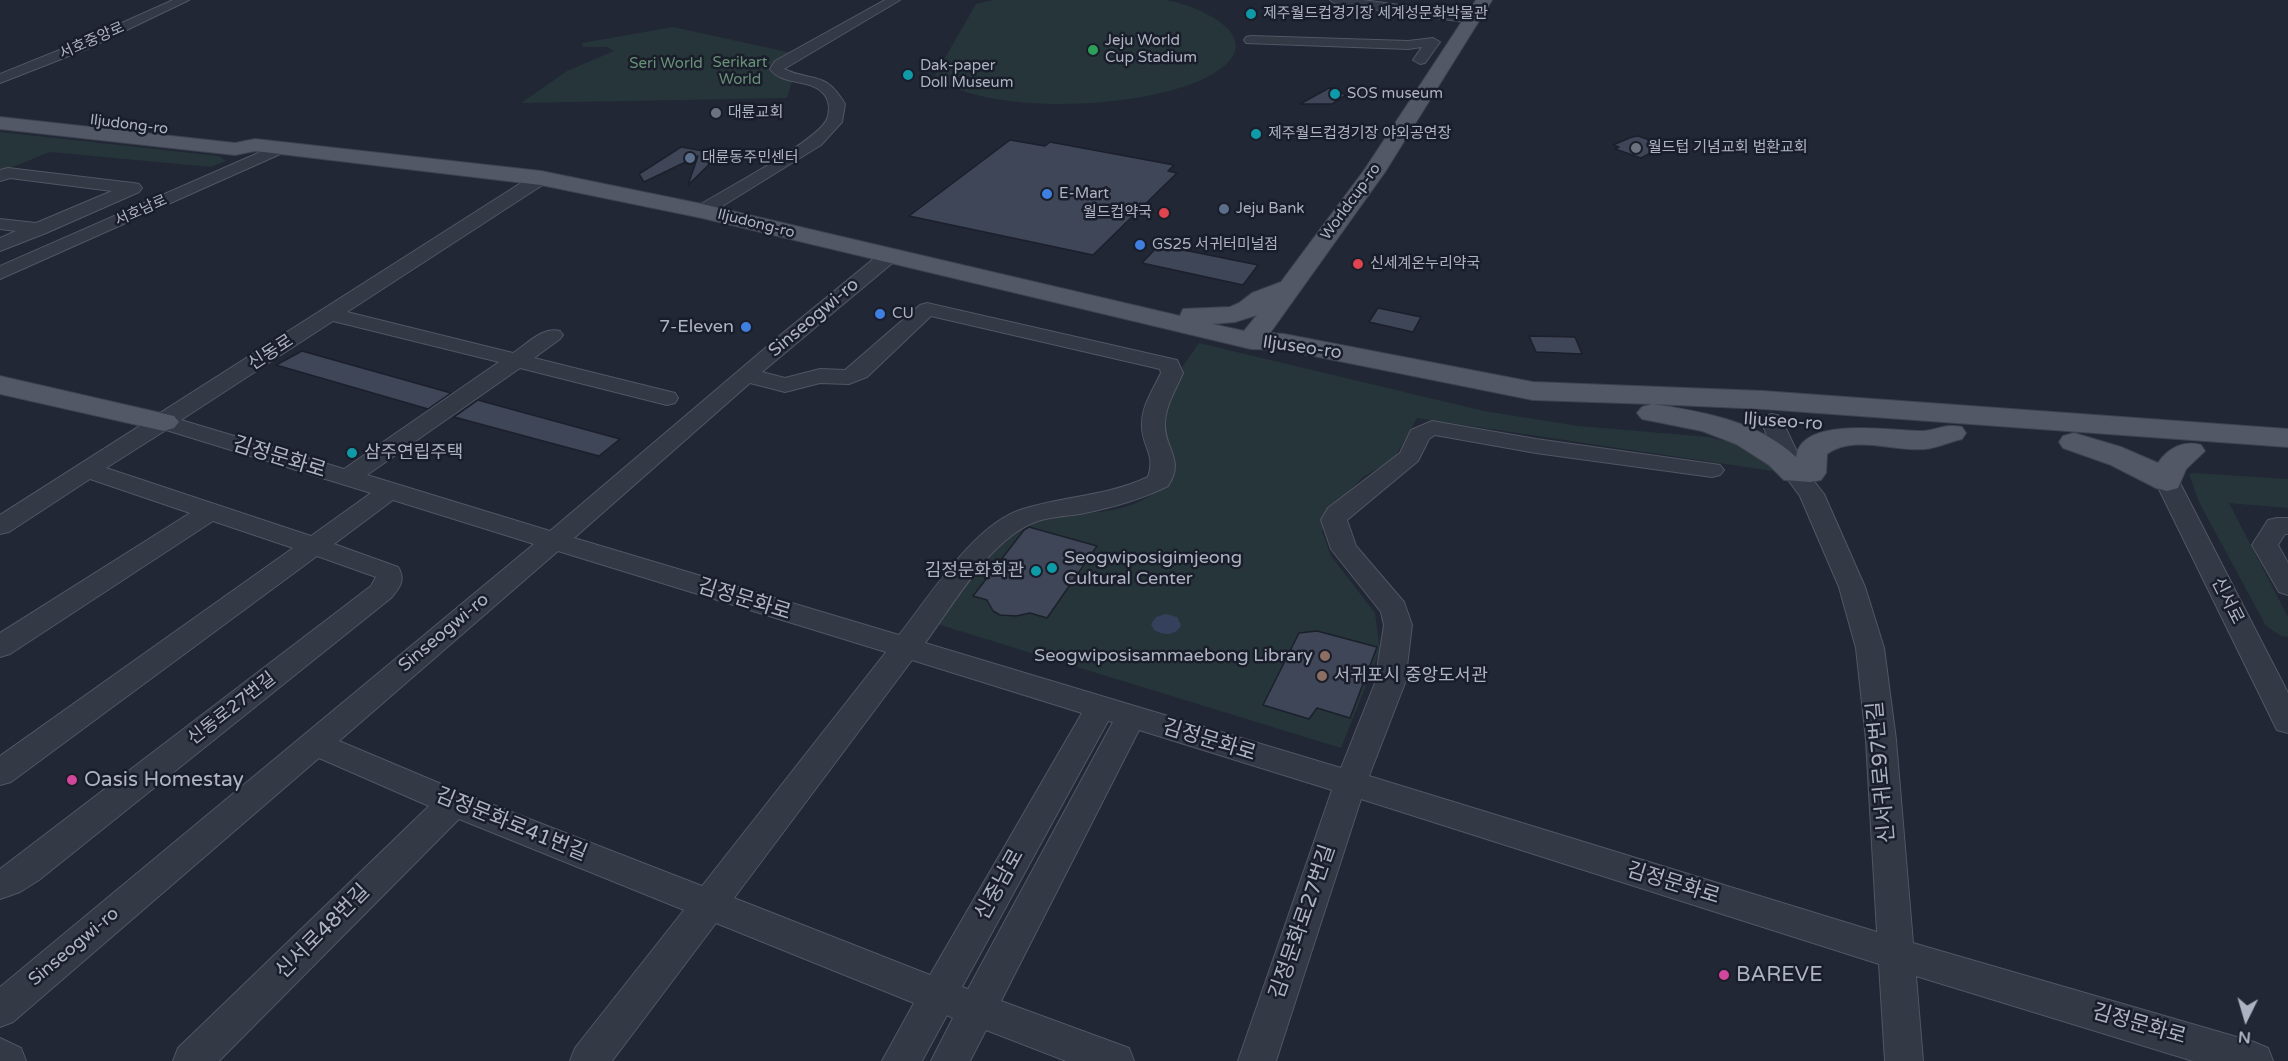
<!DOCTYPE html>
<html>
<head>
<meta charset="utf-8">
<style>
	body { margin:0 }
	#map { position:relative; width:2288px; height:1061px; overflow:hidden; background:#212735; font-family:"Varela Round",sans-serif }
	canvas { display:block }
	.north { position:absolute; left:2216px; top:989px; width:60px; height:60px; -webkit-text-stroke:4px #1a1e2a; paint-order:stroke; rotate:185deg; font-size:16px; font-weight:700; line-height:24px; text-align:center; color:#aeb3c3 }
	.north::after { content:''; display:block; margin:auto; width:21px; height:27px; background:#aeb3c3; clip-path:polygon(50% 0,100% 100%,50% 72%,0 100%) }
</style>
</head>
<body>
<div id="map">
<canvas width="2288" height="1061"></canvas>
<div class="north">N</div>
</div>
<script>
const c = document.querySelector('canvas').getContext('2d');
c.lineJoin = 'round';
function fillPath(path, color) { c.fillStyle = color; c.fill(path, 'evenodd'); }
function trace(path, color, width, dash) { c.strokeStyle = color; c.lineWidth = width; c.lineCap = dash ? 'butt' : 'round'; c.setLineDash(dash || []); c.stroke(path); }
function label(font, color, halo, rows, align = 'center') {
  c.font = font + ' "Varela Round","Noto Sans KR",sans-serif'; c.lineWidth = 5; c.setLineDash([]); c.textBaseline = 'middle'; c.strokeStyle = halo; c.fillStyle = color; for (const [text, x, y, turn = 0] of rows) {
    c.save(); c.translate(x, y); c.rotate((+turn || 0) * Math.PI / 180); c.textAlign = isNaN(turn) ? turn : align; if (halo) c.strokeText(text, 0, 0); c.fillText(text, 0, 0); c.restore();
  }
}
fillPath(new Path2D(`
	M 993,0 C 1033,0 1072,0 1112,0 C 1129,0 1149,0 1166,0 C 1199,6 1271,37 1216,72 C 1159,109 991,118 934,77 L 976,4 Z
	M 673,27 L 792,53 L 771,70 L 776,75 L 792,81 L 787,98 L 521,103 L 567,71 L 614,51 L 607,47 L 583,47 L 582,43 Z
	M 0,132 L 219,156 L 226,161 L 211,167 L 50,152 L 0,172 Z
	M 1199,343 L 1484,411 L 1578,426 L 1709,437 L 1745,446 L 1771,463 L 1772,471 L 1417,418 L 1394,459 L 1363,477 L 1326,514 L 1322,531 L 1331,556 L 1375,613 L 1380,651 L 1341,748 L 937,624 C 956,599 992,539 1020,527 C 1076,502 1134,529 1175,471 L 1159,426 L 1183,366 Z
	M 2193,473 L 2288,479 L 2288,508 L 2229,503 L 2288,617 L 2288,637 L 2281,636 L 2266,626 L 2199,502 L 2189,474 Z`), '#263539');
fillPath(new Path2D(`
	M 1166,614 L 1177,617 L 1181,625 C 1176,636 1164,636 1154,630 L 1151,624 L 1156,617 Z`), '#35405c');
const building = new Path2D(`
	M 1329,88 L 1346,95 L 1332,104 L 1300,104 Z
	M 1638,136 L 1655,142 L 1651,144 L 1658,149 L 1641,158 L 1615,149 L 1619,147 L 1613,145 L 1632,137 Z
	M 1010,140 L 1045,146 L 1050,142 L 1174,165 L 1168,171 L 1177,173 L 1093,255 L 909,216 Z
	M 681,147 L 720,154 L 688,185 L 698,156 L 644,182 L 639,174 Z
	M 1159,245 L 1258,265 L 1243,285 L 1142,263 Z
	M 1378,308 L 1421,317 L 1413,332 L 1369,322 Z
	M 1529,336 L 1575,337 L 1582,354 L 1536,352 Z
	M 302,351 L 451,393 L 428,409 L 276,365 Z
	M 478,400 L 485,402 L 620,439 L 599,456 L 454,417 Z
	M 1029,527 L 1097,546 L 1047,618 L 1030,613 L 1016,616 L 1000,615 L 993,611 L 987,600 L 973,596 L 1024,530 Z
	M 1317,631 L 1377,647 L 1350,718 L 1317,708 L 1309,719 L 1263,705 L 1299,633 Z`);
fillPath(building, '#3f4658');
trace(building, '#1c202c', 1.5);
const minor = new Path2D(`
	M 173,0 L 189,0 L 87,49 L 0,83 L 0,74 L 77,43 Z
	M 885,0 L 900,0 L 784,69 C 814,83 825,70 845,104 L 842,122 L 821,145 L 708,215 L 696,215 L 693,211 L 696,207 C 720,192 818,141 827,119 C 830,111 830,100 823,93 C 809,78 782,86 770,69 L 775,61 Z
	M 1330,0 L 1363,0 L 1472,15 L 1479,19 L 1472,23 L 1336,4 Z
	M 1251,36 L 1408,41 L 1433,38 L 1440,42 L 1425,63 L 1420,64 L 1413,60 L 1422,47 L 1408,49 L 1246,43 L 1244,40 L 1246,37 Z
	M 281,143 L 287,145 L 289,148 L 287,151 L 0,279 L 0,266 Z
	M 8,168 L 133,183 L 139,184 L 142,188 L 139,192 L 46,233 L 0,251 L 0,238 L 16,231 L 0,229 L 0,219 L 36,223 L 112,191 L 10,178 L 0,181 L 0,170 Z
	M 541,173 L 547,174 L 549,178 L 547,182 L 347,312 L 513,353 C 527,344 543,326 560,331 L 563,335 L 560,339 L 534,358 L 675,393 L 678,398 L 675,403 L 667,405 L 520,368 L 367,475 L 550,531 L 783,333 L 882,252 L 896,252 L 898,256 L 896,260 L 762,372 L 785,378 L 820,369 L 845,370 L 920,305 L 927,303 L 1177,360 L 1183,373 C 1176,389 1166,405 1165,422 C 1163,448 1186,459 1168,486 C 1140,500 1110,508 1080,514 C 1066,516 1049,517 1035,522 C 990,539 953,605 925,643 L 1341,768 L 1375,683 L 1384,625 L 1381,612 L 1331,549 L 1321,520 L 1328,508 L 1400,453 L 1411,430 L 1432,421 L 1536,439 L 1720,465 L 1724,470 L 1720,475 L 1712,477 L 1536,453 L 1435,435 L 1429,439 L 1418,461 L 1347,520 L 1356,546 L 1404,602 L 1412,625 L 1405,683 L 1369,776 L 1877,932 L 1866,740 L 1856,648 L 1839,587 L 1800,496 L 1783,473 L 1761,421 L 1764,416 L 1772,414 L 1780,416 L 1806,471 L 1824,494 L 1865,587 L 1884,648 L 1896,740 L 1913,943 L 2254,1042 L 2268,1048 L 2273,1061 L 2193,1061 L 1916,976 L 1923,1061 L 1885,1061 L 1879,964 L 1361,799 L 1276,1061 L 1238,1061 L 1332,790 L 1139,730 L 1001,1001 L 1129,1048 L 1134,1061 L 1066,1061 L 986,1030 L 970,1061 L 931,1061 L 953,1018 L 947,1015 L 922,1061 L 882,1061 L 914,1003 L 716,923 L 612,1061 L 570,1061 L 575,1048 L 684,910 L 459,819 L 219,1061 L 173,1061 L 178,1048 L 429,806 L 319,758 L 13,1022 L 0,1027 L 0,987 L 534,544 L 393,500 L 334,544 L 398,567 C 406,579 400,588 391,598 L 39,880 L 20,892 L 0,899 L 0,869 L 371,586 L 376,577 L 317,556 L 11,782 L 0,785 L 0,756 L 293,548 L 213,521 L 10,654 L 0,657 L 0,633 L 190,513 L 90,479 L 9,532 L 0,534 L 0,515 L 535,174 ZM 931,316 L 1160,369 L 1161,373 C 1153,390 1141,407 1142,426 C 1142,447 1156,454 1148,477 C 1108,496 1065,496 1023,509 C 975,523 930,596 899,635 L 574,538 L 750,383 L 785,392 L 820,383 L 849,384 L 867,377 ZM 333,321 L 499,362 L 344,469 L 181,420 ZM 166,430 L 371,493 L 311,536 L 106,468 ZM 558,551 L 886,652 L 702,886 L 465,794 L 339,741 ZM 912,660 L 1082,713 L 930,975 L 734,898 ZM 1108,721 L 1113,722 L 968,989 L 962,987 Z
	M 2167,474 L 2176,476 L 2179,481 L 2288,693 L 2288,733 L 2277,730 L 2273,722 L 2155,481 L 2158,476 Z
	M 2277,518 L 2288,518 L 2288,534 L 2285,534 L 2278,545 L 2288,563 L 2288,595 L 2279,592 L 2252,545 L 2268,520 Z
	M 0,1038 L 21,1048 L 26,1061 L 0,1061 Z`);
const major = new Path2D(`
	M 1476,0 L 1492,0 L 1385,172 L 1270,333 L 1284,334 L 1533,382 L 1763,391 L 2288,429 L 2288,447 L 1763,409 L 1653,404 C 1703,412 1758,421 1796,457 C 1801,415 1893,431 1920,431 C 1935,431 1946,423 1962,427 L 1966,433 L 1962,439 C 1949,442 1937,448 1925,449 C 1894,452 1854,434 1827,454 L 1826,473 L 1821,480 L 1810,482 L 1784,480 L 1769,465 L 1736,444 L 1702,431 L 1642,419 L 1637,413 L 1642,407 L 1652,404 L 1533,400 L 1284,350 L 1251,349 L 702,218 L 541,185 L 255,151 L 235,155 L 0,129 L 0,117 L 235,143 L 255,139 L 541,171 L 702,204 L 1180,316 L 1183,309 L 1230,307 L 1239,303 L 1252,293 L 1281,282 L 1365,169 ZM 1257,315 L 1244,331 L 1212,324 L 1235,322 Z
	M 0,376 L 174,416 L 179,422 L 174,428 L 164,431 L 0,394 Z
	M 2074,433 L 2121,447 L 2158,463 C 2168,448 2184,440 2201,445 L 2205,451 L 2186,469 L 2178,488 L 2167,491 L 2156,488 L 2111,465 L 2063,448 L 2059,442 L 2063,436 Z`);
trace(minor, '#525664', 2);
trace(major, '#3e4250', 2);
fillPath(minor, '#343946');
fillPath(major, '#525866');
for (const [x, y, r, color] of [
	[1251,14,6,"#0f9aa8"],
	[1093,50,6,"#2e9e5b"],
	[908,75,6,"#0f9aa8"],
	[1335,94,6,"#0f9aa8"],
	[716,113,6,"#6b7280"],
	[1256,134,6,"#0f9aa8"],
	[1636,148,6,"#6b7280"],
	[690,158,6,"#5c6f8a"],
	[1047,194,6,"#3f7fe0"],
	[1224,209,6,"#5c6f8a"],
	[1164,213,6,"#e0444e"],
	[1140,245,6,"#3f7fe0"],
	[1358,264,6,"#e0444e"],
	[880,314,6,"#3f7fe0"],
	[746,327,6,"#3f7fe0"],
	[352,453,6,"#0f9aa8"],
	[1052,568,6,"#0f9aa8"],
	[1036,571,6,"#0f9aa8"],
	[1325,656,6,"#8d6e63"],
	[1322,676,6,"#8d6e63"],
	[72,780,6,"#d1479c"],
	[1724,975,6,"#d1479c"]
]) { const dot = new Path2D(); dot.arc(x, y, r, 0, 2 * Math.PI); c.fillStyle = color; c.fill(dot); trace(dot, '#1a1e2a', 2); }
label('15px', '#aeb3c3', '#1a1e2a', [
	["제주월드컵경기장 세계성문화박물관",1263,14],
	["Jeju World",1105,41],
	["Cup Stadium",1105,58],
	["Dak-paper",920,66],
	["Doll Museum",920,83],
	["SOS museum",1347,94],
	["대륜교회",728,113],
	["제주월드컵경기장 야외공연장",1268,134],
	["월드텁 기념교회 법환교회",1648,148],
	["대륜동주민센터",702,158],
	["E-Mart",1059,194],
	["Jeju Bank",1236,209],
	["월드컵약국",1152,213,"right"],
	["GS25 서귀터미널점",1152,245],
	["신세계온누리약국",1370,264],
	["CU",892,314]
], 'left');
label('15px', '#aeb3c3', '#1a1e2a', [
	["서호중앙로",92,41,-24],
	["Iljudong-ro",129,125,7],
	["Worldcup-ro",1351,202,-54],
	["서호남로",141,211,-24],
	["Iljudong-ro",756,224,14]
]);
label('15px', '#689177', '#1a1e2a', [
	["Serikart",740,63],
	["World",740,80],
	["Seri World",666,64]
]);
label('18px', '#aeb3c3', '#1a1e2a', [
	["Sinseogwi-ro",814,318,-40],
	["Iljuseo-ro",1302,348,8],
	["신동로",271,353,-33],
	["Iljuseo-ro",1783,422,4],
	["신서로",2227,601,63],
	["Sinseogwi-ro",444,633,-40],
	["신동로27번길",232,709,-38],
	["Sinseogwi-ro",74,947,-40]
]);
label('18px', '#aeb3c3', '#1a1e2a', [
	["7-Eleven",734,327],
	["삼주연립주택",364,453,"left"],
	["Seogwiposigimjeong",1064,558,"left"],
	["Cultural Center",1064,579,"left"],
	["김정문화회관",1024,571],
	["Seogwiposisammaebong Library",1313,656],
	["서귀포시 중앙도서관",1334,676,"left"]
], 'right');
label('21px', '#aeb3c3', '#1a1e2a', [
	["김정문화로",279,458,17],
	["김정문화로",744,600,17],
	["김정문화로",1209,741,17],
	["신서귀로97번길",1882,772,-95],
	["김정문화로41번길",511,825,22],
	["김정문화로",1673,884,17],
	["신중남로",1000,885,-61],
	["김정문화로27번길",1303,922,-71],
	["신서로48번길",323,932,-45],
	["김정문화로",2139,1025,16]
]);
label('21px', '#aeb3c3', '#1a1e2a', [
	["Oasis Homestay",84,780],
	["BAREVE",1736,975]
], 'left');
</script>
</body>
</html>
